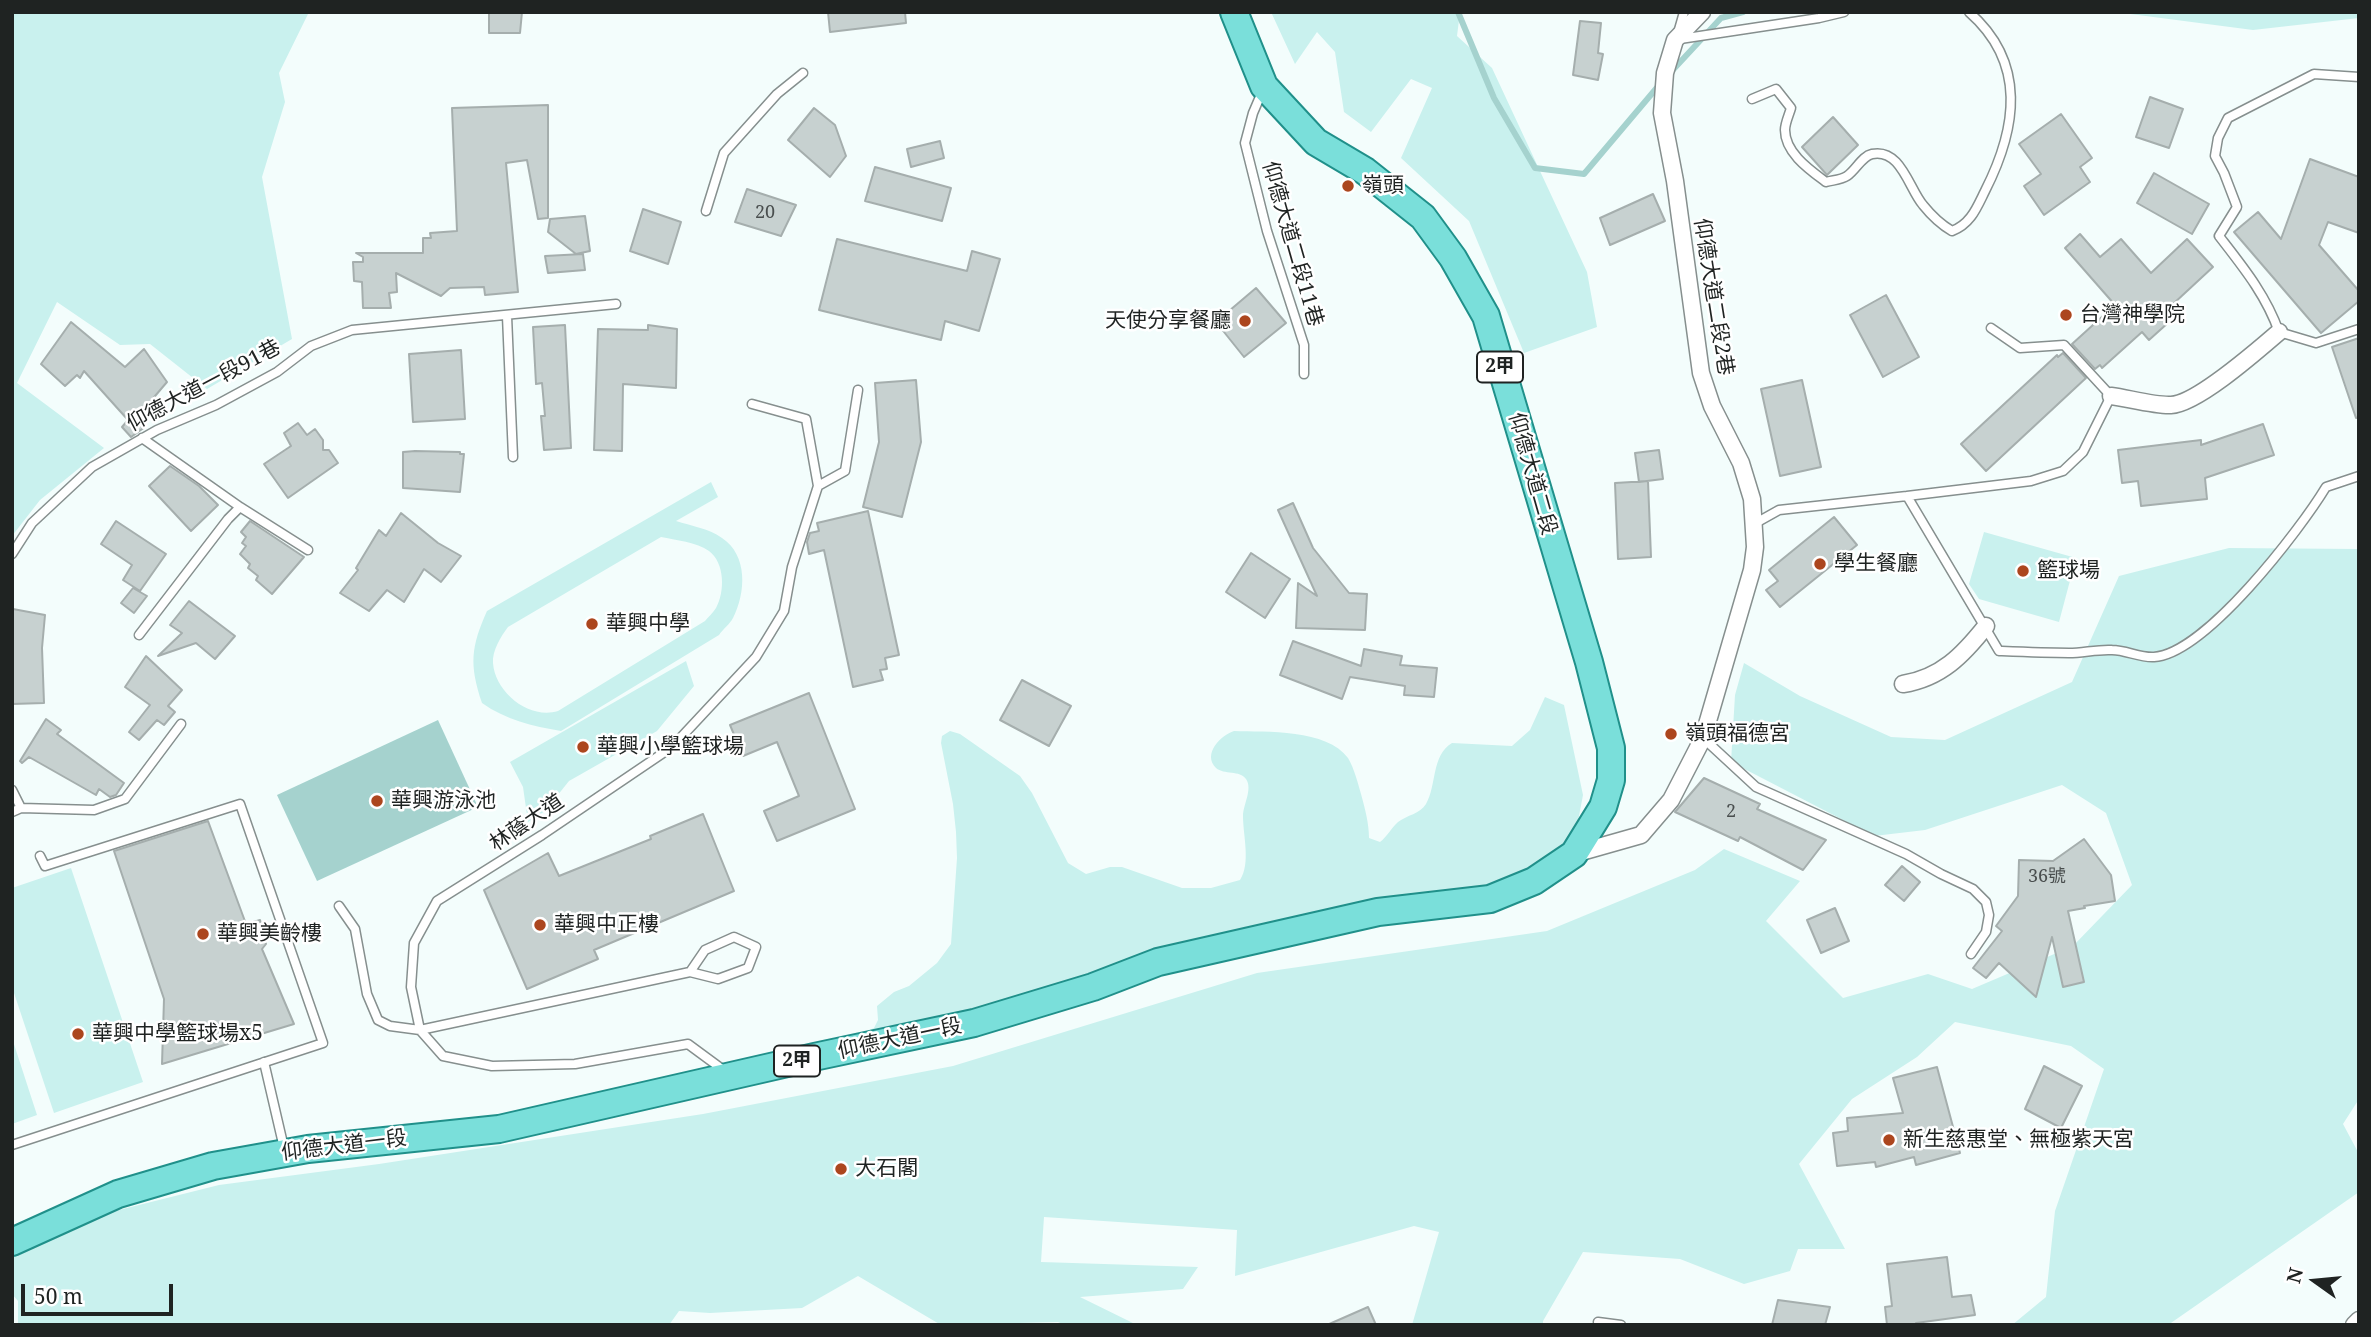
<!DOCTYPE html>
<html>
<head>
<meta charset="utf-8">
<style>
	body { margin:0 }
	#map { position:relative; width:2371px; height:1337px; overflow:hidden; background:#f3fdfc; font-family:"Noto Serif",serif }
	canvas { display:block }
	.frame { position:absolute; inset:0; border:14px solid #1f2322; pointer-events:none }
	.north { position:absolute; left:2280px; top:1246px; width:70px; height:70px; -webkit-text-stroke:5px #fff; paint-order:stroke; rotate:285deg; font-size:19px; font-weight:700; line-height:28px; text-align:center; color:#1f2322 }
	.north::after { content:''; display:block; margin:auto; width:24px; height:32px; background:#1f2322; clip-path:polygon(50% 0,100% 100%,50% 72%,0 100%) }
	.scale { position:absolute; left:21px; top:1284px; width:152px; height:32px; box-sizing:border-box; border:4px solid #1f2322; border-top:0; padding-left:9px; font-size:21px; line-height:24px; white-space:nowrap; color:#1f2322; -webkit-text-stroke:5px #fff; paint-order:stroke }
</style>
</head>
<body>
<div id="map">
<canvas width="2371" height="1337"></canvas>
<div class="frame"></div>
<div class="north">N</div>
<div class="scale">50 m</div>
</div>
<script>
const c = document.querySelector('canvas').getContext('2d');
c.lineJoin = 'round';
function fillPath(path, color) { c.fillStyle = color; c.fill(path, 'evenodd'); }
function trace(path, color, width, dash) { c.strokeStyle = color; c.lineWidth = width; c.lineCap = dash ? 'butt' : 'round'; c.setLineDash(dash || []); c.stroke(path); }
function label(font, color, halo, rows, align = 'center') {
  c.font = font + ' "Noto Serif","Noto Sans TC",serif'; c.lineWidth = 5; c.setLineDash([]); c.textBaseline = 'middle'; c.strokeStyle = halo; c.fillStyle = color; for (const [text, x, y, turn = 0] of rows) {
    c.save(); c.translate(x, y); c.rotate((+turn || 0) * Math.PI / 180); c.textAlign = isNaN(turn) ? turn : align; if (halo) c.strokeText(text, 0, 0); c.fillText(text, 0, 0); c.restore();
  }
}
fillPath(new Path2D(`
	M 12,12 L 309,12 L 279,73 L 285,102 L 262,177 L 292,339 L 207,389 L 150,344 L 120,345 L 57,302 L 17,383 L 104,448 L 40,500 L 12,536 Z
	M 1271,12 L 1460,12 L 1457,36 L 1492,68 L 1587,272 L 1597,327 L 1524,353 L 1469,221 L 1401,158 L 1432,88 L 1411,79 L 1371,132 L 1344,112 L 1335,52 L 1317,32 L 1295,64 Z
	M 2115,12 L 2359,12 L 2359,18 L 2253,30 Z
	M 711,482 L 718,497 L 676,521 C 691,526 708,528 722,538 C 748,555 746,593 733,618 C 730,624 723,629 719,635 L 561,731 C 532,726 506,720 482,703 C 469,664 471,647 487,611 ZM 661,537 C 675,540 697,542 709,551 C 725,563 725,592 716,608 C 713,613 708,617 705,621 L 558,711 C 529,720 495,692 493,663 C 492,651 501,636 508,627 Z
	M 1984,532 L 2076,558 L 2059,622 L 1979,599 L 1969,584 Z
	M 2229,548 L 2359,549 L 2359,1099 L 2343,1124 L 2359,1154 L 2359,1192 L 2168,1325 L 2012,1325 L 2046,1297 L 2055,1211 L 2104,1069 L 2071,1046 L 1955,1022 L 1917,1057 L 1852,1099 L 1799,1164 L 1845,1249 L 1798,1249 L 1790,1271 L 1744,1284 L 1680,1259 L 1583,1252 L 1543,1321 L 1543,1325 L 1412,1325 L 1439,1232 L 1414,1226 L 1235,1276 L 1237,1230 L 1044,1217 L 1041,1262 L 1198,1267 L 1183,1289 L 1080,1297 L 1137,1325 L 1065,1325 L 1058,1322 L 941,1325 L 858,1276 L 802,1308 L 710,1313 L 679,1311 L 669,1325 L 18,1325 L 18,1301 L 12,1294 L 12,1253 L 75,1221 L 219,1185 L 379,1164 L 703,1114 L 953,1066 L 1257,973 L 1547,931 L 1695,870 L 1724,849 L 1800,881 L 1766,921 L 1843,998 L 1928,974 L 1972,989 L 2073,946 L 2132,885 L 2106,813 L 2062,785 L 1925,830 L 1874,836 L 1731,762 L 1735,695 L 1744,663 L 1800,696 L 1891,737 L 1945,740 L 2072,682 L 2119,576 Z
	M 686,661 L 694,686 L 657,731 L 569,781 L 545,811 L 528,822 L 523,787 L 510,762 Z
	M 1545,697 L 1564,705 L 1583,795 L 1575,837 L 1511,887 L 983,1016 L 853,1037 L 874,1028 L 878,1020 L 877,1006 L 894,992 L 909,986 L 937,963 L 951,944 L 957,858 L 956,832 L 953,804 L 941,743 L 942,736 L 950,731 L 960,734 L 1020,776 L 1032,793 L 1068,863 L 1086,874 L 1110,867 L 1122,867 L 1182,888 L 1211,888 L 1240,880 C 1251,863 1243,836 1243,816 C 1243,805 1253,789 1246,779 C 1240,770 1224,775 1216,768 C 1202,754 1221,735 1234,731 C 1266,732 1327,729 1348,758 C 1354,768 1358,783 1361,794 C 1365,809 1369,823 1369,838 L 1380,842 C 1387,837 1391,828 1398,822 C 1407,815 1420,814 1426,804 C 1437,785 1431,756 1452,743 L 1512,746 L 1530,730 Z
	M 71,868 L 143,1082 L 54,1113 L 12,987 L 12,888 Z
	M 12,1038 L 37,1115 L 12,1124 Z`), '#c9f1ee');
fillPath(new Path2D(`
	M 438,720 L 478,807 L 317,881 L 277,795 Z`), '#a5d2ce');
trace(new Path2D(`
	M 1458,12 L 1494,98 L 1535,168 L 1584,174 L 1660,84
	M 1670,73 L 1721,18 L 1743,12`), '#a5d2ce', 6);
const building = new Path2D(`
	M 489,12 L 522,12 L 520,33 L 489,33 Z
	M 828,12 L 905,12 L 906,23 L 830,32 Z
	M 1580,21 L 1601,23 L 1598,53 L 1603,54 L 1598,80 L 1573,75 Z
	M 2150,97 L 2183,109 L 2169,148 L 2136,137 Z
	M 548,105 L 548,218 L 538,219 L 527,160 L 506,163 L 518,292 L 485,295 L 484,287 L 450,288 L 441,296 L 396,273 L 397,292 L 389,293 L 391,308 L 363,308 L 362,282 L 354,281 L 353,262 L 363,262 L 363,257 L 356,253 L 423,253 L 423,238 L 431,238 L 430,233 L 457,231 L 452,108 Z
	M 814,108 L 835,125 L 846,156 L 830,177 L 788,140 Z
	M 2061,114 L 2092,158 L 2080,167 L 2090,182 L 2044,215 L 2024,186 L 2041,174 L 2019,144 Z
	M 1833,117 L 1858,145 L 1827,175 L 1802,147 Z
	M 940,141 L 944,158 L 911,167 L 907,149 Z
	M 2310,159 L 2359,177 L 2359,233 L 2328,222 L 2319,245 L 2359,291 L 2359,301 L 2321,333 L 2234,232 L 2258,212 L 2281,239 Z
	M 875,167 L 951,188 L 942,221 L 865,201 Z
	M 2154,173 L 2209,204 L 2192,234 L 2137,203 Z
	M 747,189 L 796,205 L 781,236 L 735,222 Z
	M 1653,194 L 1665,221 L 1610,245 L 1600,218 Z
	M 643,209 L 681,222 L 668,264 L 630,251 Z
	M 585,216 L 590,251 L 576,254 L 548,232 L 550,219 Z
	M 2080,234 L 2100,257 L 2121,239 L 2151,273 L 2187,239 L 2213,267 L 2172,305 L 2179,313 L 2149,340 L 2142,332 L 2102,368 L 2100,365 L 2095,369 L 2072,344 L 2115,305 L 2065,248 Z
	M 837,239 L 967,271 L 972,251 L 1000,259 L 979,331 L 945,321 L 941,340 L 819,310 Z
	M 583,254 L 585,270 L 548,273 L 545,256 Z
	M 1256,288 L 1286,323 L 1244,357 L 1216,322 Z
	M 1886,295 L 1919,357 L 1883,377 L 1850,315 Z
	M 71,322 L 125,367 L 144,349 L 167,382 L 138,416 L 145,427 L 131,437 L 122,427 L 128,420 L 84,371 L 80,378 L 77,375 L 65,386 L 41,364 Z
	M 565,325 L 571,448 L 544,450 L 541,416 L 545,416 L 542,383 L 536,384 L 533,327 Z
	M 648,325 L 677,329 L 676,388 L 623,384 L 622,451 L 594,450 L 598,329 L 648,330 Z
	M 2359,338 L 2359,417 L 2356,418 L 2332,347 Z
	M 461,350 L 465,419 L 413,422 L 409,354 Z
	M 2063,353 L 2086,378 L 1986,471 L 1961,444 L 2057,355 L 2058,357 Z
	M 916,380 L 921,442 L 902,517 L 863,507 L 879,442 L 875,383 Z
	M 1802,380 L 1821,467 L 1780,476 L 1761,389 Z
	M 298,423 L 307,435 L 315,429 L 323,440 L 323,450 L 329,450 L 338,463 L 288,498 L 264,464 L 291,446 L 284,433 Z
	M 2263,424 L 2274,455 L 2205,478 L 2207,499 L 2141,506 L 2138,481 L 2122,483 L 2118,450 L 2201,440 L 2201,445 Z
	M 1659,450 L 1663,479 L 1639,482 L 1635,453 Z
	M 415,451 L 460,452 L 460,454 L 464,454 L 460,492 L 403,488 L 403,452 Z
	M 170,466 L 199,486 L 218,505 L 191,531 L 149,486 Z
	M 1648,481 L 1651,557 L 1618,559 L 1615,483 Z
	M 1293,503 L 1313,548 L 1349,593 L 1367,594 L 1365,630 L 1296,628 L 1298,583 L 1317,596 L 1278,510 Z
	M 868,511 L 899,655 L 885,658 L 887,669 L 880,670 L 883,680 L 853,687 L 824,550 L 809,554 L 807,542 L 810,533 L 819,531 L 817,523 Z
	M 401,513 L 438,543 L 461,556 L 441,582 L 424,569 L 404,602 L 387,590 L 369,611 L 340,593 L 358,570 L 356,568 L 379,530 L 386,536 Z
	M 1834,517 L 1857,545 L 1780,607 L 1766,590 L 1778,581 L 1769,570 Z
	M 116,521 L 166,554 L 140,591 L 123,580 L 132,565 L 101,544 Z
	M 250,521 L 304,557 L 272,594 L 256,580 L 258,576 L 248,568 L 250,564 L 240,554 L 246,546 L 242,543 L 246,537 L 241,532 Z
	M 1251,553 L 1290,579 L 1265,618 L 1226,592 Z
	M 133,588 L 147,596 L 134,613 L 121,603 Z
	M 189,601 L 235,636 L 215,659 L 196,643 L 158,656 L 182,633 L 170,625 Z
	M 13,609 L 45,615 L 42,648 L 44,703 L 12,704 Z
	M 1293,641 L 1361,666 L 1364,649 L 1402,656 L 1400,665 L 1437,668 L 1434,697 L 1404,695 L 1405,686 L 1350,677 L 1342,699 L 1280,675 Z
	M 146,656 L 182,690 L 168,706 L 175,712 L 164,725 L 157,720 L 139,740 L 129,732 L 150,705 L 125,687 Z
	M 1022,680 L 1071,706 L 1049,746 L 1000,720 Z
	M 809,693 L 855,809 L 777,841 L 764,811 L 799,796 L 777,742 L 743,756 L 730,725 Z
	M 46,719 L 61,730 L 57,734 L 124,783 L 116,795 L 110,797 L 99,789 L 96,795 L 29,757 L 22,763 L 20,761 Z
	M 1704,778 L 1760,804 L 1757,809 L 1826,840 L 1803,870 L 1740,837 L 1738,841 L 1675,812 Z
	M 703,814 L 734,891 L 594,950 L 598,959 L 527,989 L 484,890 L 548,853 L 559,876 L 651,839 L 650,836 Z
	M 208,821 L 246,924 L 260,920 L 266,944 L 262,949 L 294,1024 L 162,1064 L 164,999 L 114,851 Z
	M 2084,839 L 2111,875 L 2115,901 L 2084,906 L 2085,908 L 2068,911 L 2084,982 L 2063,987 L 2052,937 L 2036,997 L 1999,963 L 1986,978 L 1973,968 L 2002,931 L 1996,926 L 2018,896 L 2019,860 L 2053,861 Z
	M 1902,866 L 1920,882 L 1904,901 L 1885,885 Z
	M 1835,908 L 1849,941 L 1821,953 L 1807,920 Z
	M 2044,1066 L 2082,1086 L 2061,1128 L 2025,1109 Z
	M 1937,1067 L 1960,1153 L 1916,1165 L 1914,1157 L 1876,1167 L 1875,1162 L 1837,1166 L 1833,1133 L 1848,1131 L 1847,1118 L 1903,1113 L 1893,1078 Z
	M 1947,1257 L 1952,1297 L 1971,1295 L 1975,1315 L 1916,1323 L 1916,1325 L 1887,1325 L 1885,1307 L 1892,1306 L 1887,1264 Z
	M 1778,1300 L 1830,1307 L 1825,1325 L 1772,1325 Z
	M 1368,1307 L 1376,1325 L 1327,1325 Z`);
fillPath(building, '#c7d1d0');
trace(building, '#a5aead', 2);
const service = new Path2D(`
	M 1678,33 L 1684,12
	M 1680,39 L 1819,18 L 1844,12
	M 2359,77 L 2314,74 L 2228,118 L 2218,138 L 2215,156 L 2224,173 L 2237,207 L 2219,236 C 2243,267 2266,295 2279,332 L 2316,343 L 2359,329
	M 1262,92 L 1253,113 L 1245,143 L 1267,231 L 1304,345 L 1304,374
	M 1752,99 L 1776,89 L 1791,108 C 1789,115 1785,123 1785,130 C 1785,153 1810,170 1826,182 C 1833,180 1841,180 1847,176 C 1856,170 1862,156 1872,154 C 1901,148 1909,189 1923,205 C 1931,215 1940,224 1952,231 C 1971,224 1977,207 1985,191 C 2017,128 2027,63 1969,12
	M 706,211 L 724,153 L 777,94 L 803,73
	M 507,316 L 513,457
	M 818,486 L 845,471 L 858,390
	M 1907,496 L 2031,481 L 2063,471 L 2083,452 L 2111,396 L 2064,345 L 2020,348 L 1991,328
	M 240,507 L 308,550
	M 1754,524 L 1779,510 L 1907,496 L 1999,651 C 2023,652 2046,653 2069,653 C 2083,653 2098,649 2112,650 C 2126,650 2140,658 2154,657 C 2205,654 2300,530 2326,487 L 2359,476
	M 12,554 L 32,523 L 92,467 L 157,430 L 216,405 L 277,372 L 311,346 L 352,330 L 616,304
	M 139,635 L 228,519 L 240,507 L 142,438
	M 1703,738 L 1756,787 L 1906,854 L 1941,874 L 1973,889 L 1986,902 L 1989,915 L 1986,932 L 1971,954
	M 12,790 L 21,808 L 12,812
	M 21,808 L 94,810 L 125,799 L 181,724
	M 339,906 L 355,929 L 367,994 L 378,1020 L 390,1026 L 420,1030 L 690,972
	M 734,937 L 756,947 L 748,968 L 718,979 L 690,972 L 705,950 Z
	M 264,1062 L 284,1148
	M 726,1072 L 688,1044 L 575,1064 L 492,1066 L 443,1056 L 420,1030 L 411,987 L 414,943 L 437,901 L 542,835 L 672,747 L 756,657 L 784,611 L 792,567 L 818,486 L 806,419 L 752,404
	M 12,1145 L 323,1043 L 240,804 L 45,866 L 40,856
	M 1598,1322 L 1621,1325`);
const minor = new Path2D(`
	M 2111,396 C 2127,398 2156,406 2171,405 C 2197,404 2258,350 2279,332
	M 1903,684 C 1941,678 1963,655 1986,626
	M 1574,854 L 1641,835 L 1671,800 L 1703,738 L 1752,570 L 1755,547 L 1752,499 L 1741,463 L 1712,406 L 1701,373 L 1675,181 L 1662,113 L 1665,73 L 1675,40 L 1702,12
	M 2354,1325 L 2359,1320`);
const primary = new Path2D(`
	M 12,1242 L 118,1194 L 213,1166 L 308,1149 L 499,1129 L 814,1057 L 974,1023 L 1093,987 L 1158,962 L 1378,912 L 1490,899 L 1534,881 L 1574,854 L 1603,807 L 1611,780 L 1611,748 L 1589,662 L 1486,316 L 1453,258 L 1423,217 L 1365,171 L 1316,142 L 1264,86 L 1234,12`);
trace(service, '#868f8e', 11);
trace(minor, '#868f8e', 19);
trace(primary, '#20908a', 30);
trace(service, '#fff', 8);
trace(minor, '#fff', 16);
trace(primary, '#7adfda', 26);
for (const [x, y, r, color] of [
	[1348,186,7,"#ac461e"],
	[2066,315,7,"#ac461e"],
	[1245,321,7,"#ac461e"],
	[1820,564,7,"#ac461e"],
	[2023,571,7,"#ac461e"],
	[592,624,7,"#ac461e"],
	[1671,734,7,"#ac461e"],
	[583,747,7,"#ac461e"],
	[377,801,7,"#ac461e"],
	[540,925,7,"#ac461e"],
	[203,934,7,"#ac461e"],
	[78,1034,7,"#ac461e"],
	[1889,1140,7,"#ac461e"],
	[841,1169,7,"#ac461e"]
]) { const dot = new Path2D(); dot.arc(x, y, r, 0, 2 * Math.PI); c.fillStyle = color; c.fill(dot); trace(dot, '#fff', 2.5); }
label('18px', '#494e4e', null, [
	["20",765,213],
	["2",1731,812],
	["36號",2047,877]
]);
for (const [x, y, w] of [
	[1500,367,46],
	[797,1061,46]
]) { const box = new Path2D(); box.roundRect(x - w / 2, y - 15.5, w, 31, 5); c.fillStyle = '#fff'; c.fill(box); trace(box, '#1f2322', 2); }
label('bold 19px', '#1f2322', null, [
	["2甲",1500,367],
	["2甲",797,1061]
]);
label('21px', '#1f2322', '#fff', [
	["嶺頭",1362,186],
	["台灣神學院",2080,315],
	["天使分享餐廳",1231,321,"right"],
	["學生餐廳",1834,564],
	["籃球場",2037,571],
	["華興中學",606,624],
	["嶺頭福德宮",1685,734],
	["華興小學籃球場",597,747],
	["華興游泳池",391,801],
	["華興中正樓",554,925],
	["華興美齡樓",217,934],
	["華興中學籃球場x5",92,1034],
	["新生慈惠堂、無極紫天宮",1903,1140],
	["大石閣",855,1169]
], 'left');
label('21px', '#1f2322', '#fff', [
	["仰德大道二段11巷",1292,244,74],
	["仰德大道二段2巷",1713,297,81],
	["仰德大道一段91巷",204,386,-28],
	["仰德大道二段",1532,474,74],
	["林蔭大道",527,823,-34],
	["仰德大道一段",900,1039,-12],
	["仰德大道一段",344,1146,-7]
]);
</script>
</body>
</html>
